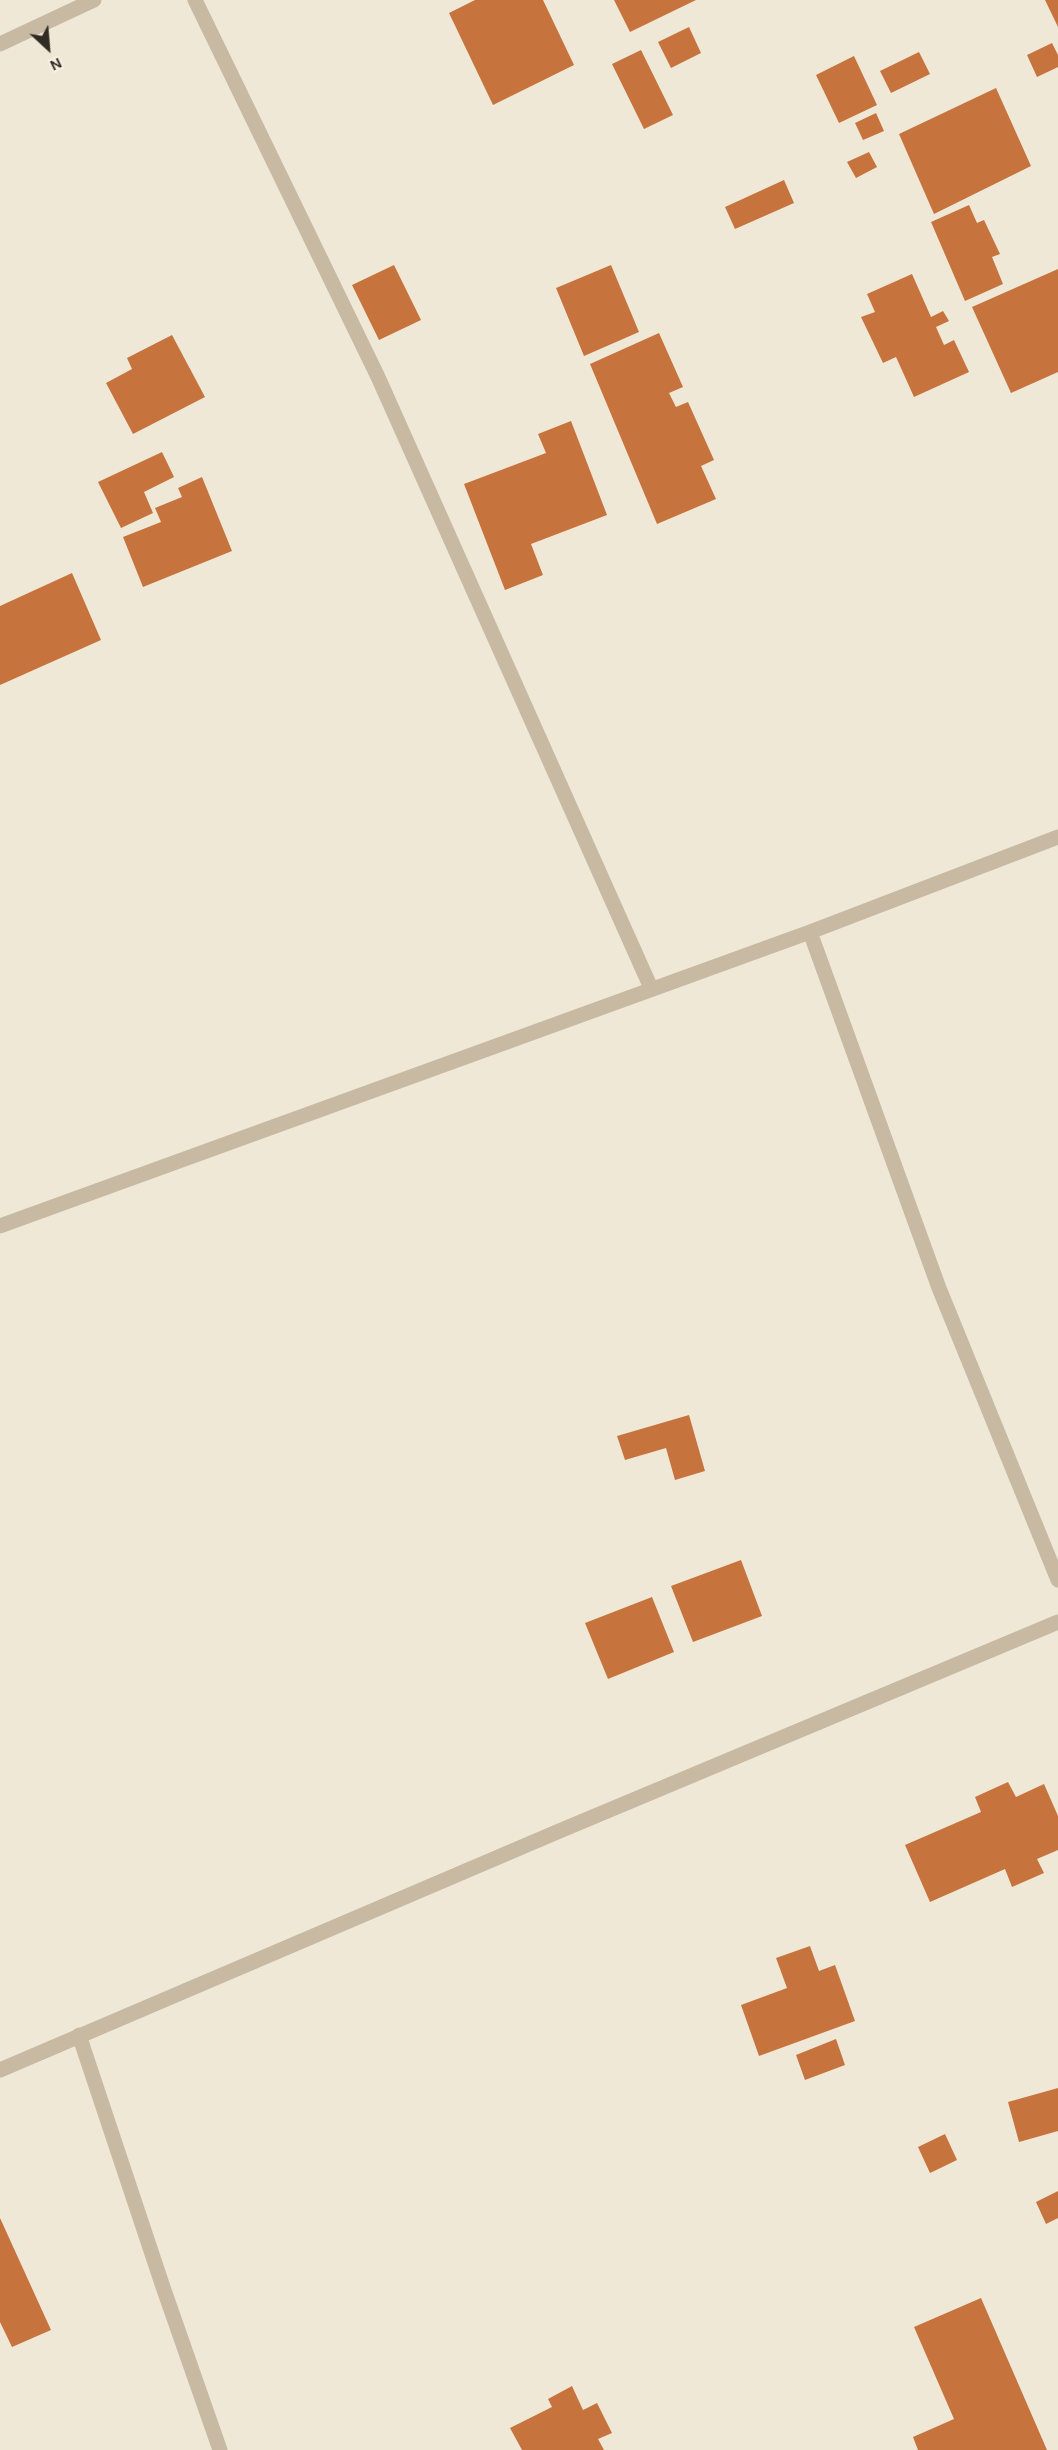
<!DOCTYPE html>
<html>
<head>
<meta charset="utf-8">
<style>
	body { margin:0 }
	#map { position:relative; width:1058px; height:2450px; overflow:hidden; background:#f0e8d6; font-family:Karla,sans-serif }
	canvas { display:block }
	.north { position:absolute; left:18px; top:18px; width:60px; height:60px; -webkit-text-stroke:4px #f8f1e2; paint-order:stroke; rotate:154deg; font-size:16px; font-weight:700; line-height:24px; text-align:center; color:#322b25 }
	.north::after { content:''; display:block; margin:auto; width:21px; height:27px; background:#322b25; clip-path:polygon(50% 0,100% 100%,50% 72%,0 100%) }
</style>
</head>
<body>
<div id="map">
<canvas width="1058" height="2450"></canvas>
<div class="north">N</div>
</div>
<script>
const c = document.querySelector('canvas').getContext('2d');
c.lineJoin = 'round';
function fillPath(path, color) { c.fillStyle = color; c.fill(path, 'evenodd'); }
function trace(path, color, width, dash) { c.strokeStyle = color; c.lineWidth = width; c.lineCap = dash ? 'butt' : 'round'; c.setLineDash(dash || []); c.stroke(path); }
fillPath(new Path2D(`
	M 475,0 L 543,0 L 574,65 L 493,105 L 449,13 Z
	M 614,0 L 696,0 L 630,32 Z
	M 1045,0 L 1058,0 L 1058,27 Z
	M 689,27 L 701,53 L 671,68 L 658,42 Z
	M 1052,43 L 1058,55 L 1058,67 L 1037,77 L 1027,55 Z
	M 641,50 L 673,115 L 644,129 L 612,64 Z
	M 919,52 L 930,74 L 891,93 L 880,71 Z
	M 854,56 L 877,105 L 839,123 L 816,75 Z
	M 996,88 L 1031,166 L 934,214 L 899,134 Z
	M 876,113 L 884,131 L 863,140 L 855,123 Z
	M 869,152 L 877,167 L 856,178 L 847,162 Z
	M 784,180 L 794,203 L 735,229 L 725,207 Z
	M 969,205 L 977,223 L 984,220 L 1000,254 L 992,257 L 1003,284 L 965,301 L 931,222 Z
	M 394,265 L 421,320 L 379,340 L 352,285 Z
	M 611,265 L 639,332 L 584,356 L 556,288 Z
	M 1058,269 L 1058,372 L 1011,393 L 972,307 Z
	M 912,274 L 931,317 L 943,311 L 949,321 L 936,327 L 944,345 L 954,340 L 969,372 L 914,397 L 896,357 L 883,363 L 861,317 L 875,312 L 867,294 Z
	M 659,333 L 683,387 L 669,393 L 676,407 L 688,402 L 714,460 L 701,466 L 716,499 L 657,524 L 590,364 Z
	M 172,335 L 205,397 L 133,434 L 106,383 L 132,369 L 127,358 Z
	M 571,421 L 607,515 L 531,544 L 543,575 L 505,590 L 464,484 L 546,453 L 538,434 Z
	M 162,452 L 174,477 L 144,492 L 153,513 L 121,528 L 98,482 Z
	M 202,477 L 232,551 L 143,587 L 123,537 L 161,522 L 155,508 L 182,497 L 178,488 Z
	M 72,573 L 101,640 L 0,685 L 0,606 Z
	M 689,1415 L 705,1471 L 675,1480 L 666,1448 L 625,1460 L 617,1436 Z
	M 741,1560 L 762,1616 L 693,1642 L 671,1586 Z
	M 652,1597 L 674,1652 L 608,1679 L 585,1623 Z
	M 1008,1782 L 1016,1797 L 1044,1784 L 1058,1816 L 1058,1850 L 1037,1859 L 1044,1873 L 1012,1887 L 1005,1869 L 930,1902 L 905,1845 L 981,1812 L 975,1797 Z
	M 810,1946 L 819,1971 L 835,1965 L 855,2021 L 759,2056 L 741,2005 L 787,1988 L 776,1958 Z
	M 836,2039 L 845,2065 L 805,2080 L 796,2055 Z
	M 1058,2088 L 1058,2131 L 1019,2142 L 1008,2102 Z
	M 945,2134 L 957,2160 L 930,2173 L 918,2147 Z
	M 1058,2191 L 1058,2218 L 1046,2224 L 1036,2202 Z
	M 0,2218 L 51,2330 L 12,2347 L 0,2322 Z
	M 981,2298 L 1047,2450 L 918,2450 L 913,2437 L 954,2419 L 914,2327 Z
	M 572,2386 L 583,2410 L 597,2403 L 612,2433 L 598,2439 L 604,2450 L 522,2450 L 510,2428 L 552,2407 L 548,2399 Z`), '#c6733e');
trace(new Path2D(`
	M 195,0 L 378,377 L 651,988
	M 0,44 L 94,0
	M 810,932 L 939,1288 L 1058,1580
	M 0,1226 L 810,932 L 1058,837
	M 79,2035 L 163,2287 L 220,2450
	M 0,2070 L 557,1832 L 1058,1622`), '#c8b9a2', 15);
</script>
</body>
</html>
